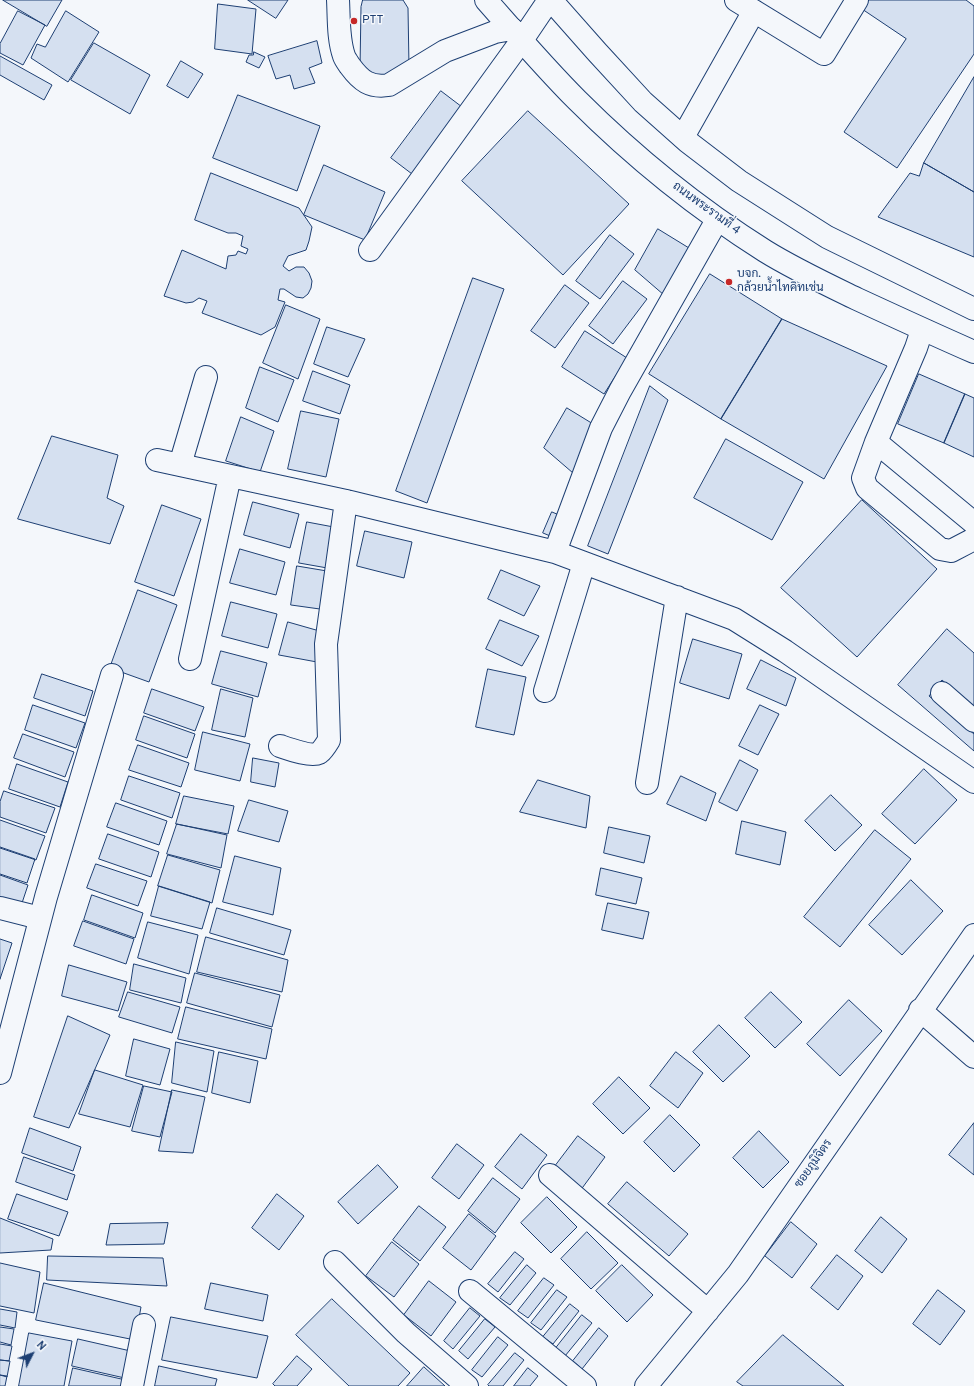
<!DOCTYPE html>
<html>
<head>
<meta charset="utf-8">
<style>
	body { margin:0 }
	#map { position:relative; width:974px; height:1386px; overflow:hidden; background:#f4f7fb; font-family:Overpass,sans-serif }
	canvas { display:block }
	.north { position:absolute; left:12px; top:1334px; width:40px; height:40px; -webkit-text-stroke:3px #f4f7fb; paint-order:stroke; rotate:48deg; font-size:11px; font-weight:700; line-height:16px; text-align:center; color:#1d3f73 }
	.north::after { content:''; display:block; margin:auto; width:14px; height:18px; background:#1d3f73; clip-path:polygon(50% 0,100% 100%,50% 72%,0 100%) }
</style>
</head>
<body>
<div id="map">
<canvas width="974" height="1386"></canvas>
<div class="north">N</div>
</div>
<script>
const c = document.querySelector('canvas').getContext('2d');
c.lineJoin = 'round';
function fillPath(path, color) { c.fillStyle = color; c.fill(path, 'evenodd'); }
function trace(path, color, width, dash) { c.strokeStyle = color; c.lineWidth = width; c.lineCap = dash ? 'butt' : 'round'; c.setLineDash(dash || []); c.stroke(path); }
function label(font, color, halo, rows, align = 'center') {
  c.font = font + ' Overpass,Sarabun,sans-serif'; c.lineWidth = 3; c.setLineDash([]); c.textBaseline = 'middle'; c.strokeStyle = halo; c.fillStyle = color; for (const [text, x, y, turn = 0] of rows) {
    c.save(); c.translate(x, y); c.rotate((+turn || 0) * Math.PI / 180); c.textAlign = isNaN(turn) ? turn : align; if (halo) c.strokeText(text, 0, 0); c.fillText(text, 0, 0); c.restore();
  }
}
const building = new Path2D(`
	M 3,0 L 62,0 L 47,26 Z
	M 248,0 L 288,0 L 276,18 Z
	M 363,0 L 403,0 L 408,8 L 409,67 L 401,88 L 360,69 L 361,7 Z
	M 849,0 L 966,0 L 974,6 L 974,54 L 897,168 L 844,132 L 906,39 Z
	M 218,4 L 256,9 L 252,54 L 215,49 Z
	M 18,11 L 45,25 L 23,65 L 0,53 L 0,44 Z
	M 66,11 L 99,32 L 68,82 L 31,58 L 37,44 L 45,47 Z
	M 317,41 L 322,63 L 309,68 L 315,83 L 294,89 L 290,75 L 276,79 L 268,56 Z
	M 94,43 L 150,75 L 130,114 L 71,80 Z
	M 254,52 L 265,57 L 259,68 L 246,62 L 249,55 L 253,55 Z
	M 0,56 L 52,85 L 44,100 L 0,75 Z
	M 181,61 L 203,74 L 188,98 L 167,86 Z
	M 974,77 L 974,192 L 924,163 Z
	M 441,91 L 466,110 L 416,177 L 391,158 Z
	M 238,95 L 320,126 L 297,191 L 213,158 Z
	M 528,111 L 629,204 L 563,275 L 462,181 Z
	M 924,163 L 974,192 L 974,257 L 878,217 L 910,173 L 919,176 Z
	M 324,165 L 385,192 L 365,240 L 304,215 Z
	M 211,173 L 299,208 L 312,227 L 309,241 L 306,250 L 288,256 L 283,266 L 289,271 L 296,267 L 304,267 L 309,273 L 312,281 L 311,288 L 308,294 L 303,298 L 296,297 L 284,289 L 280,289 L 278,300 L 285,302 L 275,327 L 261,335 L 202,313 L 207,301 L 199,298 L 193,302 L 186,303 L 164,296 L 182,250 L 226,269 L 228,256 L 236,255 L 238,251 L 246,254 L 248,249 L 241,246 L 243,236 L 236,233 L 228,233 L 195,220 Z
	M 658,229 L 689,248 L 664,295 L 635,270 Z
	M 610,235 L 634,254 L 600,299 L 576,281 Z
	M 710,274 L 782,319 L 721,419 L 649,374 Z
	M 473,278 L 504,289 L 427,503 L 396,491 Z
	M 623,281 L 647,299 L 613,344 L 589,326 Z
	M 565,285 L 589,303 L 555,348 L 531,331 Z
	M 286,305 L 320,319 L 298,379 L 263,363 Z
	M 782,319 L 887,366 L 824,479 L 721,419 Z
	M 327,327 L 365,339 L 348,377 L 314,364 Z
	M 585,331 L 627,358 L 604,394 L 562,367 Z
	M 260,367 L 294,380 L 278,422 L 246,408 Z
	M 313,371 L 350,385 L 340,414 L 303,401 Z
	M 919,374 L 965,394 L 944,443 L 898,424 Z
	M 650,386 L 668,400 L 608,554 L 588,546 Z
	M 965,394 L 974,398 L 974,457 L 944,443 Z
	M 567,408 L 598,427 L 573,473 L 544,448 Z
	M 301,411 L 339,419 L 326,477 L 288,469 Z
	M 241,417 L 274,431 L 260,472 L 226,461 Z
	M 52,436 L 118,455 L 107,498 L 124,506 L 110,544 L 18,519 Z
	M 726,439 L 803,482 L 772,540 L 694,498 Z
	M 862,500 L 937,569 L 857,657 L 781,588 Z
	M 253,502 L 299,514 L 290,548 L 244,535 Z
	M 162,505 L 201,519 L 174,596 L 135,582 Z
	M 552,512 L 576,522 L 567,543 L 543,533 Z
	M 307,522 L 339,528 L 333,569 L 299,563 Z
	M 365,531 L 412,542 L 404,578 L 357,566 Z
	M 240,549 L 285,562 L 276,595 L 230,583 Z
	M 297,566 L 333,572 L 327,610 L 291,605 Z
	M 501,570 L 540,586 L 524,616 L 488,599 Z
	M 138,590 L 177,605 L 149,682 L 110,668 Z
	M 231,602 L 277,614 L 268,648 L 222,636 Z
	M 500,620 L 539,636 L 522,666 L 486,649 Z
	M 288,622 L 323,632 L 317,662 L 279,655 Z
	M 947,629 L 974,653 L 974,708 L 942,680 L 929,696 L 974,734 L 974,751 L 898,685 Z
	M 693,639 L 742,654 L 729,699 L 680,683 Z
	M 221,651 L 267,663 L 258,697 L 212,684 Z
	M 761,660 L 796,678 L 786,706 L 747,689 Z
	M 488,669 L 526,677 L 514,735 L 476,727 Z
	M 42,674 L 93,691 L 85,716 L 34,698 Z
	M 152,689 L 204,707 L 195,731 L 144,713 Z
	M 221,689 L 253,698 L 245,737 L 212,730 Z
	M 33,705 L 85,723 L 76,748 L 25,730 Z
	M 760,705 L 779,714 L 758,755 L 739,746 Z
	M 144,716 L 195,734 L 187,758 L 136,740 Z
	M 203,732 L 250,744 L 240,781 L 195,770 Z
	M 23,734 L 74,752 L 65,777 L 14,758 Z
	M 138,745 L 189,763 L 181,787 L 129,770 Z
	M 253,758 L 279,763 L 275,787 L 251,782 Z
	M 740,760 L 758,770 L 737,811 L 719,802 Z
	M 17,764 L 68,782 L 60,807 L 9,789 Z
	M 924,769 L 957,800 L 915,844 L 882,814 Z
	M 129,776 L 180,793 L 172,818 L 121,800 Z
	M 681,776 L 716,793 L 706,821 L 667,804 Z
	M 538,780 L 590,796 L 586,828 L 520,812 Z
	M 4,791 L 55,808 L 46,833 L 0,817 L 0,802 Z
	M 831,795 L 862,825 L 835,851 L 805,821 Z
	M 184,796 L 234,806 L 228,834 L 176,824 Z
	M 249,800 L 288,811 L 279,842 L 238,831 Z
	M 116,803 L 167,821 L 159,845 L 107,827 Z
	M 0,820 L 45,836 L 36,860 L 0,848 Z
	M 742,821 L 786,832 L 780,865 L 736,854 Z
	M 177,824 L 227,835 L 221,868 L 167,854 Z
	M 609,827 L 650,836 L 644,863 L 604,853 Z
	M 875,830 L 911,859 L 840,947 L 804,917 Z
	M 108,834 L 159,852 L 151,877 L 99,859 Z
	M 0,847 L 35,859 L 27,883 L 0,874 Z
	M 168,855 L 220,870 L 212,903 L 158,886 Z
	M 235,856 L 281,868 L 273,915 L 223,902 Z
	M 96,864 L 147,881 L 138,906 L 87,888 Z
	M 601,868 L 642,878 L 636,904 L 596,895 Z
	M 0,875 L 28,885 L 20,909 L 0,902 Z
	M 911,880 L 943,911 L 902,955 L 869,925 Z
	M 159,886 L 210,902 L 202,929 L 151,916 Z
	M 92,895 L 143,913 L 135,938 L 84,920 Z
	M 608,903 L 649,912 L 643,939 L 602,930 Z
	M 217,908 L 291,930 L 284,955 L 210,933 Z
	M 83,921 L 134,939 L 126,964 L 74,946 Z
	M 148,922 L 198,935 L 189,974 L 138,958 Z
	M 206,937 L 288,960 L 282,992 L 197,972 Z
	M 0,939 L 12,943 L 0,979 Z
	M 134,964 L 186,978 L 181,1003 L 130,990 Z
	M 69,965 L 127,982 L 118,1011 L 62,996 Z
	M 195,973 L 280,995 L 272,1027 L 187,1003 Z
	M 128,992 L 180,1007 L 172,1033 L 119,1017 Z
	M 771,992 L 802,1022 L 775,1048 L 745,1018 Z
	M 849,1000 L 882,1031 L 840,1076 L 807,1044 Z
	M 186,1007 L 272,1029 L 266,1059 L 178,1039 Z
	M 68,1016 L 110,1035 L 69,1128 L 34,1117 Z
	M 719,1025 L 750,1056 L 723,1082 L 693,1052 Z
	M 134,1039 L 170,1049 L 160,1085 L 126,1076 Z
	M 176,1042 L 214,1051 L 207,1092 L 172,1083 Z
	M 219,1052 L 258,1061 L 250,1103 L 212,1093 Z
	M 676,1052 L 703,1073 L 678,1108 L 650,1086 Z
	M 95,1070 L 143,1085 L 130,1127 L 79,1114 Z
	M 619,1077 L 650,1108 L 623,1134 L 593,1104 Z
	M 144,1086 L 172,1092 L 160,1137 L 132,1131 Z
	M 172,1090 L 205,1097 L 193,1153 L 159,1151 Z
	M 670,1115 L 700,1145 L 674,1172 L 644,1142 Z
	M 974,1123 L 974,1175 L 949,1155 Z
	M 30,1128 L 81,1147 L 73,1171 L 22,1153 Z
	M 759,1131 L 789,1162 L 763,1188 L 733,1158 Z
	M 521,1134 L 547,1155 L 522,1189 L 495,1167 Z
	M 578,1136 L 605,1157 L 580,1191 L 553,1169 Z
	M 457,1144 L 484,1165 L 459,1199 L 432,1178 Z
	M 24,1157 L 75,1175 L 67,1200 L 16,1182 Z
	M 378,1165 L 398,1187 L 358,1224 L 338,1202 Z
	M 493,1178 L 520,1199 L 495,1233 L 468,1211 Z
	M 627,1182 L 688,1234 L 669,1256 L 608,1204 Z
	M 17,1194 L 68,1212 L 59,1236 L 8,1219 Z
	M 277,1194 L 304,1216 L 279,1250 L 252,1228 Z
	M 547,1197 L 577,1227 L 551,1253 L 521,1223 Z
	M 419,1206 L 446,1227 L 420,1261 L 393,1240 Z
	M 469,1214 L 496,1236 L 471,1270 L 443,1248 Z
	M 881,1217 L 907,1239 L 882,1273 L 855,1251 Z
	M 0,1218 L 53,1239 L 51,1250 L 0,1253 Z
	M 791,1222 L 817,1244 L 792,1278 L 765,1256 Z
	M 168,1223 L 164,1244 L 106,1245 L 110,1224 Z
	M 587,1232 L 618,1263 L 591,1289 L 561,1259 Z
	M 392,1242 L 419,1264 L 394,1297 L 366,1276 Z
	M 515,1252 L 524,1259 L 498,1292 L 488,1284 Z
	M 837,1255 L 863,1276 L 838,1310 L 811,1288 Z
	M 48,1256 L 163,1258 L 167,1286 L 47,1280 Z
	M 0,1263 L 40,1272 L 34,1313 L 0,1306 Z
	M 527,1265 L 536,1273 L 510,1305 L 500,1298 Z
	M 622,1265 L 653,1295 L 627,1322 L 596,1291 Z
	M 544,1278 L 554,1285 L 528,1318 L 518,1311 Z
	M 429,1281 L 456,1302 L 431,1336 L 404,1315 Z
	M 44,1283 L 141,1307 L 135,1340 L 36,1320 Z
	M 211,1283 L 268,1295 L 263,1321 L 205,1309 Z
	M 557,1290 L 567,1297 L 541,1330 L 531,1323 Z
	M 938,1290 L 965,1311 L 940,1345 L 913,1324 Z
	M 332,1299 L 410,1373 L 398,1386 L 349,1386 L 296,1335 Z
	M 570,1304 L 579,1311 L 553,1344 L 543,1337 Z
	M 470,1308 L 480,1316 L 453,1349 L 444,1341 Z
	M 0,1309 L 17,1312 L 15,1328 L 0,1325 Z
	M 582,1315 L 592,1323 L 565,1356 L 556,1348 Z
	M 171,1317 L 268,1336 L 257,1378 L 162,1360 Z
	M 485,1319 L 495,1327 L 468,1359 L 459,1351 Z
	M 0,1327 L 14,1329 L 11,1345 L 0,1342 Z
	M 599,1328 L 608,1336 L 582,1369 L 573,1361 Z
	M 29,1333 L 72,1341 L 64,1386 L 19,1386 Z
	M 783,1335 L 844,1386 L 743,1386 L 737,1382 Z
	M 498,1337 L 508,1345 L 482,1377 L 472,1370 Z
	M 78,1339 L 135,1352 L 129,1379 L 72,1366 Z
	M 0,1344 L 12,1346 L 9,1361 L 0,1360 Z
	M 515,1353 L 524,1360 L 503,1386 L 489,1386 L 488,1385 Z
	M 297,1356 L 312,1369 L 297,1386 L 275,1386 L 273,1384 Z
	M 0,1360 L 10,1361 L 7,1377 L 0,1375 Z
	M 159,1366 L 217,1379 L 215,1386 L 155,1386 Z
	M 424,1367 L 445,1386 L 407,1386 Z
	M 73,1368 L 130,1381 L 129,1386 L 69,1386 Z
	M 528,1368 L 538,1376 L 530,1386 L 514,1386 Z
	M 0,1375 L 7,1376 L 5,1386 L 0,1386 Z`);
fillPath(building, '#d5e0f0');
trace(building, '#1d3f73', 1);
const minor = new Path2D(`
	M 338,0 C 339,18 338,39 344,56 C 345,59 348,63 350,66 C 361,81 370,88 389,85 L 445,51 L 495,32 L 512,29
	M 736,0 L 824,54 L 857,0
	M 683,137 L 754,11
	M 370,250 L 522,40 L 549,0
	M 922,330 L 916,348 L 876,442 L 863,478 L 867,488 L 940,549 L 951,551 L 974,539
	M 876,442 L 974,523
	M 157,460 L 346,501 L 555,552 L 734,619 L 785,651 L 974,782
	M 180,465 L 206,377
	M 555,552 L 601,428 L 620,391 L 717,220
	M 190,659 L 230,476
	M 545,691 L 584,563
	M 942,693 L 974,721
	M 280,746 C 289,749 311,757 319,753 C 323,750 326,745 329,740 L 326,644 L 346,501
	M 647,783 L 677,597
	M 0,908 L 40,918
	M 920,1010 L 974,1057
	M 0,1073 L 46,897 L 112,675
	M 550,1175 L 708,1311
	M 335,1262 L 406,1333 L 467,1386
	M 470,1291 L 585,1386
	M 132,1386 L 144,1325
	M 646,1386 L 738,1274 L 974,935`);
const major = new Path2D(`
	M 486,0 C 516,34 545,68 577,100 C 634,157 697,208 765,251 C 794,269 826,284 857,299 C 896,317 935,335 974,352
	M 551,0 L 597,52 L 643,102 L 688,142 L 739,181 L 827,237 L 974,309`);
trace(minor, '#1d3f73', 24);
trace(major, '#1d3f73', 24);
trace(minor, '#f4f7fb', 22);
trace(major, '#f4f7fb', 22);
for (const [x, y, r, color] of [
	[354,21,4,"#c62828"],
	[729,282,4,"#c62828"]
]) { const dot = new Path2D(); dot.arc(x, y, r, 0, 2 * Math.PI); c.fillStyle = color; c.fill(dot); trace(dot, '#f4f7fb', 1.5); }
label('12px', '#1d3f73', '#f4f7fb', [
	["PTT",362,21],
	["บจก.",737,275],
	["กล้วยน้ำไทคิทเช่น",737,289]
], 'left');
label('12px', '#1d3f73', '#f4f7fb', [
	["ถนนพระรามที่ 4",706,209,36],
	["ซอยภูมิจิตร",814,1164,-55]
]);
</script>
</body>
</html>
